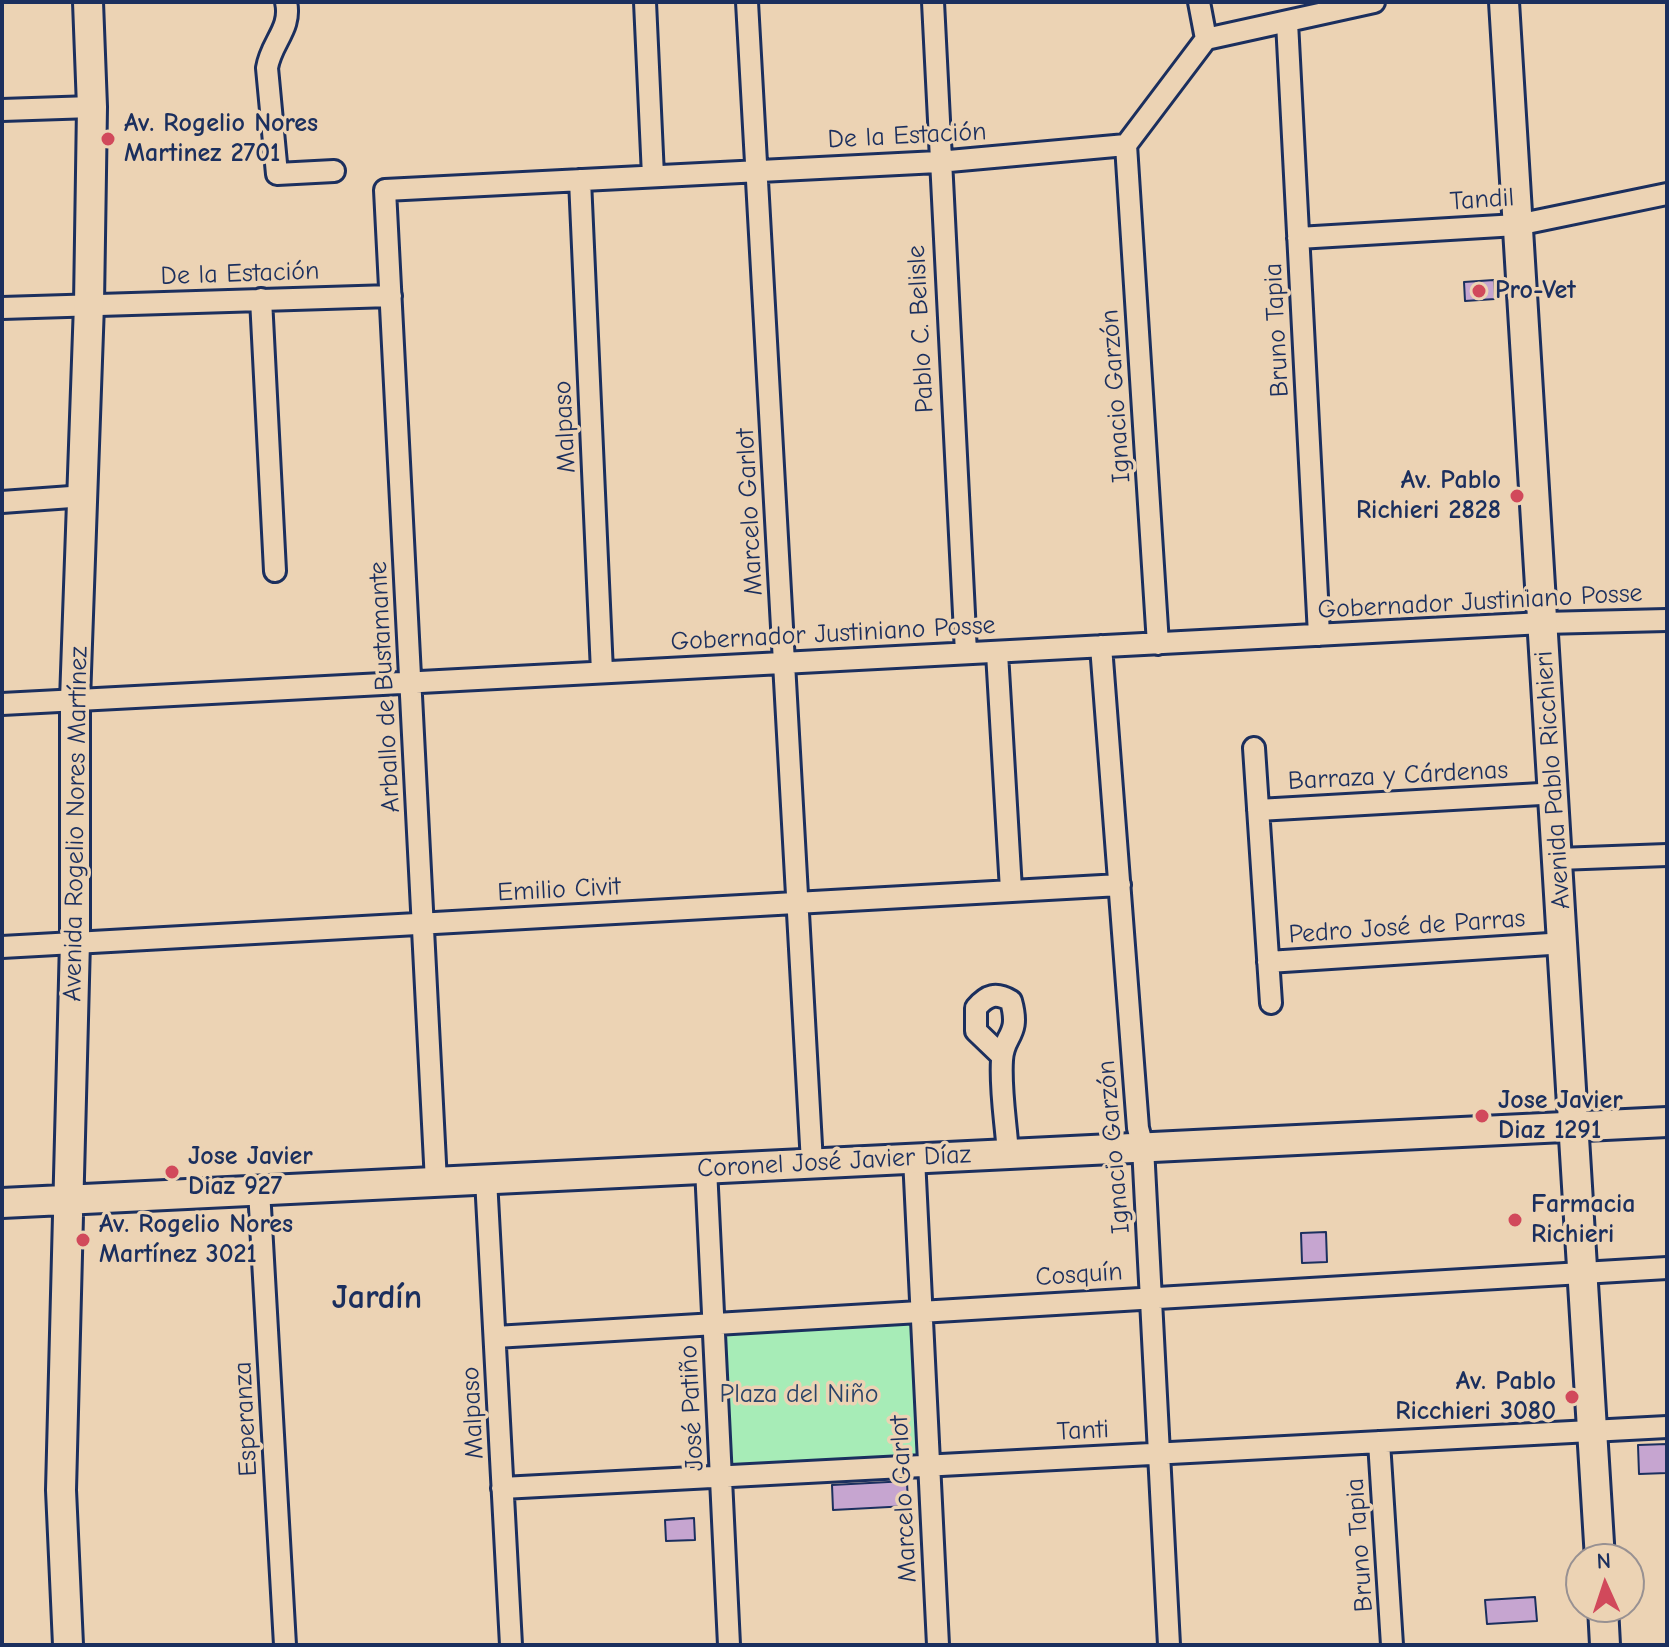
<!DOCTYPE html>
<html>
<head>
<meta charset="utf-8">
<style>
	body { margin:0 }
	#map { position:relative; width:1669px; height:1647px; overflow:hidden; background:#ecd3b4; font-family:"Comic Neue",sans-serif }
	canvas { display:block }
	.frame { position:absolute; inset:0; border:4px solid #1b2f5e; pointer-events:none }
	.north { position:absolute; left:1565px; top:1543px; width:80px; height:80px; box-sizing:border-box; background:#ecd3b4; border:2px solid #989192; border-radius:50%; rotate:357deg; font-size:22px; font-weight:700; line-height:32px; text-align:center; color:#1b2f5e }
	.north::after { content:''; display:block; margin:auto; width:28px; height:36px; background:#d1495b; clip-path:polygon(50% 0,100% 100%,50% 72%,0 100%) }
</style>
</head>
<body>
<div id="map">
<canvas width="1669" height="1647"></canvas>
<div class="frame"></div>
<div class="north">N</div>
</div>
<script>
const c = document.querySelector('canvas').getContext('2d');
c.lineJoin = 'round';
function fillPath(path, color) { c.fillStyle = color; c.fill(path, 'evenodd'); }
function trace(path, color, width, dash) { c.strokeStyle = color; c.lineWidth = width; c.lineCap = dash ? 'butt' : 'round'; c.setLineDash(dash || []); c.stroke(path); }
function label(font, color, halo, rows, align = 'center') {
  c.font = font + ' "Comic Neue",sans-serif'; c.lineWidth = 7; c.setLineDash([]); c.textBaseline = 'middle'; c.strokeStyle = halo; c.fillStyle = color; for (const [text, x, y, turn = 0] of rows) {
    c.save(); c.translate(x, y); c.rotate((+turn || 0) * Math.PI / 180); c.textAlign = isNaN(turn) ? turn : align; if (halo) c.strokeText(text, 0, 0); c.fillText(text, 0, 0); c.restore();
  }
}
fillPath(new Path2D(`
	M 921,1311 L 929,1465 L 721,1476 L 714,1324 Z`), '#a7ecb7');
const building = new Path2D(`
	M 1494,280 L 1495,299 L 1465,301 L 1464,282 Z
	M 1326,1232 L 1327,1262 L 1302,1263 L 1301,1233 Z
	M 1667,1444 L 1667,1473 L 1639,1474 L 1638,1445 Z
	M 907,1481 L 908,1506 L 833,1510 L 832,1485 Z
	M 694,1518 L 695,1540 L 666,1541 L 665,1520 Z
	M 1535,1597 L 1537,1621 L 1487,1624 L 1485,1600 Z`);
fillPath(building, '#c6a5d0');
trace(building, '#1b2f5e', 2);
const minor = new Path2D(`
	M 286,2 C 292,29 271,42 267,68 L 277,174 L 334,171
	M 645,2 L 653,176
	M 747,2 L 812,1163
	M 933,2 L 966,653
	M 1199,2 L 1206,39
	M 1287,22 L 1319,635
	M 2,110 L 92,107
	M 1126,145 L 1158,644
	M 580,180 L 602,672
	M 1298,238 L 1517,225 L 1667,194
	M 261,299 L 275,571
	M 2,308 L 391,296
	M 2,502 L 85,496
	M 1101,646 L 1138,1128 L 1143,1147 L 1169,1645
	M 997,653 L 1011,890
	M 2,704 L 1543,623 L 1667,620
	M 1254,748 L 1271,1003
	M 1258,810 L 1541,794
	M 1558,859 L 1667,855
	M 2,947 L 1120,885
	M 1268,962 L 1550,944
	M 1002,1056 L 976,1031 L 976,1008 C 987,995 996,992 1011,1001 C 1021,1037 1003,1034 1002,1060 C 1000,1090 1006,1123 1008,1154
	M 914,1158 L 938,1645
	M 706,1168 L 729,1645
	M 486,1179 L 511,1645
	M 436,1182 L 385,190 L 938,162 L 1126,145 L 1206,39 L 1374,2
	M 259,1190 L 285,1645
	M 495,1337 L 1667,1268
	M 1379,1442 L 1392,1645
	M 502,1488 L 1667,1427`);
const secondary = new Path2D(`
	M 1504,2 L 1600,1559
	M 2,1203 L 1667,1122
	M 1603,1607 L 1605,1645
	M 68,1645 L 61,1490 L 75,941 L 75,700 L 89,304 L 92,107 L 88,2`);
trace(minor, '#1b2f5e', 26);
trace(secondary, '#1b2f5e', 34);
trace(minor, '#ecd3b4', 20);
trace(secondary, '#ecd3b4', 28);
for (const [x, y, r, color] of [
	[108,139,8,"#d1495b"],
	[1479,291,8,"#d1495b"],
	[1517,496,8,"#d1495b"],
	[1482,1116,8,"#d1495b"],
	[172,1172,8,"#d1495b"],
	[1515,1220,8,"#d1495b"],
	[83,1240,8,"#d1495b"],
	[1572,1397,8,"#d1495b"]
]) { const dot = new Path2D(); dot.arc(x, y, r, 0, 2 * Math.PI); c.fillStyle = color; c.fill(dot); trace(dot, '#ecd3b4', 3); }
label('bold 26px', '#1b2f5e', '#ecd3b4', [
	["Av. Rogelio Nores",124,124],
	["Martinez 2701",124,154],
	["Pro-Vet",1495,291],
	["Av. Pablo",1501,481,"right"],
	["Richieri 2828",1501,511,"right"],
	["Jose Javier",1498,1101],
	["Diaz 1291",1498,1131],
	["Jose Javier",188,1157],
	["Diaz 927",188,1187],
	["Farmacia",1531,1205],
	["Richieri",1531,1235],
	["Av. Rogelio Nores",99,1225],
	["Martínez 3021",99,1255],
	["Av. Pablo",1556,1382,"right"],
	["Ricchieri 3080",1556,1412,"right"]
], 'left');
label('26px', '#1b2f5e', '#ecd3b4', [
	["De la Estación",907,136,-3],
	["Tandil",1482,200,-4],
	["De la Estación",240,274,-2],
	["Pablo C. Belisle",921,329,-93],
	["Bruno Tapia",1277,330,-93],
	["Ignacio Garzón",1116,396,-94],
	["Malpaso",565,427,-93],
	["Marcelo Garlot",750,512,-93],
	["Gobernador Justiniano Posse",1480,602,-3],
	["Gobernador Justiniano Posse",833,634,-3],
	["Arballo de Bustamante",385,687,-93],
	["Barraza y Cárdenas",1398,776,-3],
	["Avenida Pablo Ricchieri",1553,780,-94],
	["Avenida Rogelio Nores Martínez",76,824,-89],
	["Emilio Civit",559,890,-3],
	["Pedro José de Parras",1407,927,-4],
	["Ignacio Garzón",1114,1147,-95],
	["Coronel José Javier Díaz",834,1162,-3],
	["Cosquín",1079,1275,-4],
	["José Patiño",692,1408,-93],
	["Malpaso",473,1413,-93],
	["Esperanza",246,1419,-93],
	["Tanti",1083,1431,-3],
	["Marcelo Garlot",904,1499,-93],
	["Bruno Tapia",1360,1545,-94]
]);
label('26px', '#294267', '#ecd3b4', [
	["Plaza del Niño",799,1395]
]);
label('bold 34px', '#1b2f5e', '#ecd3b4', [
	["Jardín",377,1298]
]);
</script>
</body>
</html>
